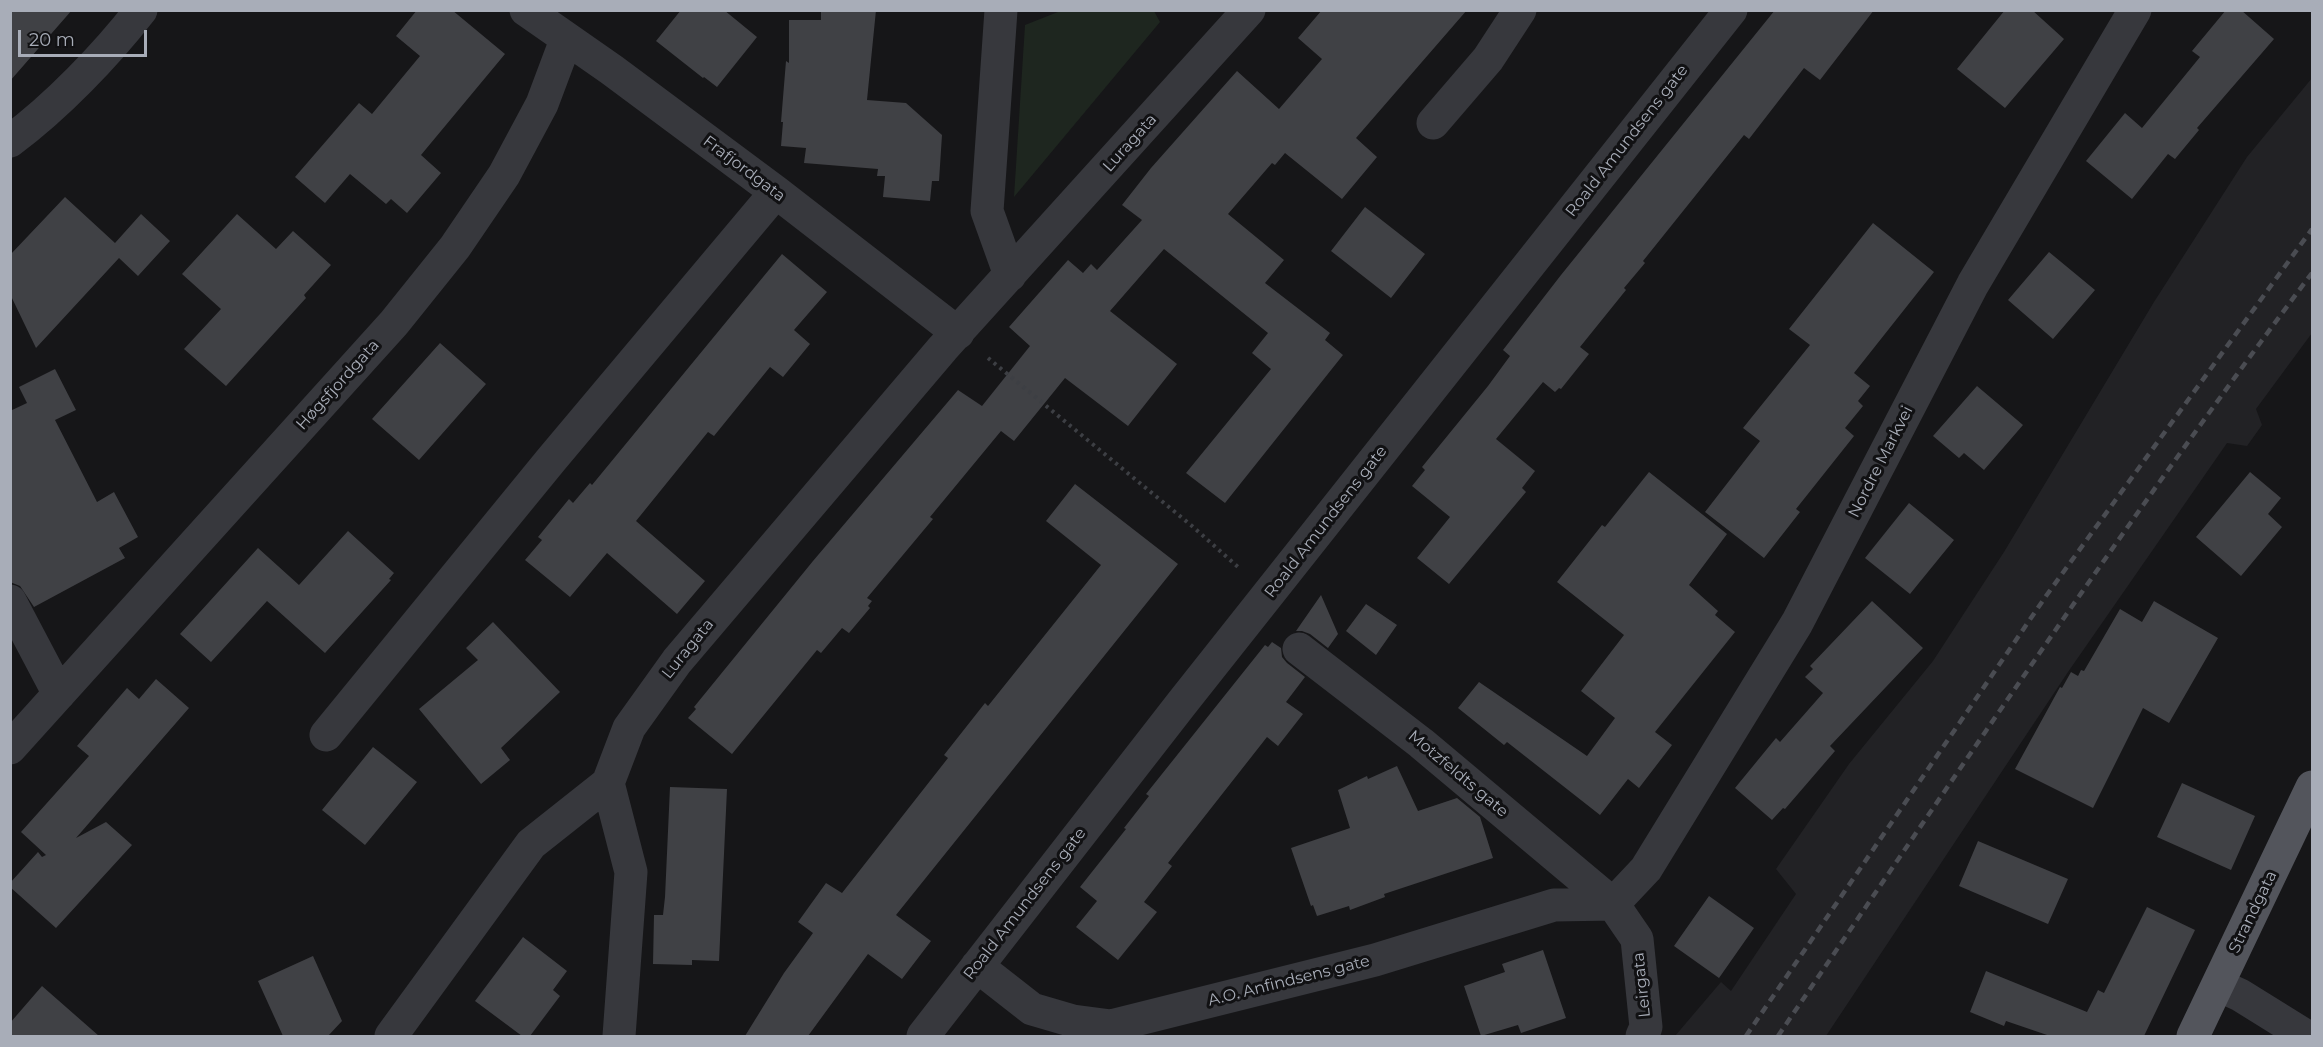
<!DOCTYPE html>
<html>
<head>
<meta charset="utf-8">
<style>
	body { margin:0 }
	#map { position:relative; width:2323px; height:1047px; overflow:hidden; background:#161618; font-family:Montserrat,sans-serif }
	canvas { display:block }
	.frame { position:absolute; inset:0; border:12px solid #a8adb8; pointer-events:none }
	.scale { position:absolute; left:18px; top:30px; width:129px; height:27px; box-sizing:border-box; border:3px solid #a8adb8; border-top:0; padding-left:8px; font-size:18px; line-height:21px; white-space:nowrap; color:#a8adb8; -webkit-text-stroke:4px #111113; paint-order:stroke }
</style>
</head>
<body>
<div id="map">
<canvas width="2323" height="1047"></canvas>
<div class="frame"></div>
<div class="scale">20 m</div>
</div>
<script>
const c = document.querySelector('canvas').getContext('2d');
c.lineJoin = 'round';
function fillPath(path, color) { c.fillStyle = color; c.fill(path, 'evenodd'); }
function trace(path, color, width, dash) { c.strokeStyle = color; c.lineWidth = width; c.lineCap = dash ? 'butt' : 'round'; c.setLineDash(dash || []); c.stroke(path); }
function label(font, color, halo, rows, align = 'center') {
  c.font = font + ' Montserrat,sans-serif'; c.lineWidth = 6; c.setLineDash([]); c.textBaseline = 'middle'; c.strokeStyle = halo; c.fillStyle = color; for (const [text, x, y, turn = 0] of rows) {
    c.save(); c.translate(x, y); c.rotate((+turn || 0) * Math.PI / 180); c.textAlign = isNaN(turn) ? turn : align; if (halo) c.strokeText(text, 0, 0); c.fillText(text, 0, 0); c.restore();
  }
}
fillPath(new Path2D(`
	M 2312,78 L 2312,333 L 2256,409 L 2262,425 L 2247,446 L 2227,443 L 2068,672 L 1826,1036 L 1675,1036 L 1721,982 L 1731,991 L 1796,894 L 1776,869 L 1849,764 L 1933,661 L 2004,552 L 2154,302 L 2247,157 Z`), '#222225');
fillPath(new Path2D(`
	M 1063,10 L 1154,11 L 1160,22 L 1014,197 L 1025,25 Z`), '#1e261f');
fillPath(new Path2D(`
	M 10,10 L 72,10 L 10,81 Z
	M 417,10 L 452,10 L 505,54 L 421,155 L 441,173 L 407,213 L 391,199 L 386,204 L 350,174 L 325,203 L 295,177 L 359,103 L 372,114 L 420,56 L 396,36 Z
	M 681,10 L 724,10 L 757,37 L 717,87 L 704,77 L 703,78 L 656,41 Z
	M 821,10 L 876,10 L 867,100 L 906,103 L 942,135 L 939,181 L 932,181 L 930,201 L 883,197 L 885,176 L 877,176 L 878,169 L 804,163 L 806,148 L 781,146 L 783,122 L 781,122 L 786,61 L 789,63 L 789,20 L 821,20 Z
	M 1322,10 L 1467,10 L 1356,138 L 1377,157 L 1342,199 L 1285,153 L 1275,165 L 1272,163 L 1228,214 L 1284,260 L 1265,283 L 1330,333 L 1325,340 L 1343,355 L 1225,503 L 1186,473 L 1271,369 L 1252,353 L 1268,333 L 1164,249 L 1110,311 L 1177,364 L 1128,426 L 1065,378 L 1014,441 L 1001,431 L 930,517 L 933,519 L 867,598 L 872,601 L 868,606 L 870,608 L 849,633 L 842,628 L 821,653 L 817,650 L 732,754 L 688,718 L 696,709 L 694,707 L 813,561 L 958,390 L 982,406 L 1030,346 L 1009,327 L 1068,260 L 1083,273 L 1091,264 L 1097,270 L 1142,220 L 1122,205 L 1151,168 L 1237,71 L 1279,109 L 1322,59 L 1298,38 Z
	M 1775,10 L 1874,10 L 1820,80 L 1804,68 L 1749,139 L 1744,135 L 1643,261 L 1645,263 L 1624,288 L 1626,290 L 1580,347 L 1589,354 L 1561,389 L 1559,388 L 1555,392 L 1543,382 L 1496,439 L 1535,471 L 1522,488 L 1526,492 L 1449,584 L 1417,558 L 1450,517 L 1412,486 L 1425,470 L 1422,467 L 1488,386 L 1510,356 L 1503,350 L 1561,275 Z
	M 2005,10 L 2032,10 L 2064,39 L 2005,108 L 1957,69 Z
	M 2226,10 L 2241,10 L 2274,39 L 2197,128 L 2199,130 L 2175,159 L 2168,154 L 2132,199 L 2086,161 L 2125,113 L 2142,128 L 2200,57 L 2192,51 Z
	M 65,197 L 115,243 L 141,214 L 170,241 L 138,276 L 119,258 L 36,348 L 10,294 L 10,255 Z
	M 1365,207 L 1425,254 L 1391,298 L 1331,251 Z
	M 237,214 L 276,249 L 293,231 L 331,265 L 304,295 L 306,298 L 226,386 L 184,349 L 221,309 L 182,274 Z
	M 1873,223 L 1934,272 L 1854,373 L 1870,386 L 1858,401 L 1863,406 L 1845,428 L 1854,436 L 1796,509 L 1800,512 L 1764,558 L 1705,512 L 1760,441 L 1743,428 L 1810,345 L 1789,329 Z
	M 2049,252 L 2095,290 L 2053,339 L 2008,300 Z
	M 782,254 L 827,292 L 794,330 L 810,344 L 783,377 L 770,367 L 714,436 L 708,432 L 636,521 L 705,581 L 677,614 L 607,553 L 570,597 L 525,560 L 542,540 L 538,537 L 569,499 L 573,503 L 590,483 L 592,485 Z
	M 440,343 L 486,384 L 419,460 L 372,419 Z
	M 55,369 L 76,410 L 55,420 L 97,502 L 114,492 L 138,537 L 119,548 L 125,558 L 34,607 L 20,586 L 10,582 L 10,411 L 27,403 L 19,387 Z
	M 1977,386 L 2023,425 L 1984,470 L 1964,453 L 1959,458 L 1933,436 Z
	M 1649,472 L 1727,534 L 1689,585 L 1718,611 L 1715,615 L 1735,632 L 1655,732 L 1672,745 L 1639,788 L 1628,779 L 1600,815 L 1507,742 L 1504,745 L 1458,708 L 1479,682 L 1587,756 L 1615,718 L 1581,691 L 1624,635 L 1557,582 L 1602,525 L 1605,527 Z
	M 2250,472 L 2281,498 L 2268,514 L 2282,527 L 2241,576 L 2196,537 Z
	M 1075,484 L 1178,564 L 896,915 L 931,941 L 902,979 L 868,954 L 808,1036 L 745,1036 L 784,973 L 813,933 L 798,922 L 826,883 L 842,893 L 948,758 L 944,755 L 985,703 L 988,706 L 1101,565 L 1046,521 Z
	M 1909,503 L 1954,540 L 1910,594 L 1865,558 Z
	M 348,531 L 394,573 L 389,579 L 391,580 L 325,653 L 267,601 L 211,662 L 180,634 L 258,548 L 299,585 Z
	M 1321,595 L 1338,634 L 1328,648 L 1310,634 L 1302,631 L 1296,631 Z
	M 1872,601 L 1923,648 L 1830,746 L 1835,751 L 1785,809 L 1783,808 L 1772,820 L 1735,788 L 1776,738 L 1780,742 L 1823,693 L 1805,677 L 1813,669 L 1810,666 Z
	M 2154,601 L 2218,638 L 2169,723 L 2143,708 L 2093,808 L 2015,769 L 2060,687 L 2062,688 L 2071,672 L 2078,676 L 2081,670 L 2084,671 L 2120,609 L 2142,622 Z
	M 1366,604 L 1397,625 L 1376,655 L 1346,631 Z
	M 493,622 L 560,692 L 501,748 L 510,760 L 481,784 L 419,709 L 478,660 L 466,648 Z
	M 1272,642 L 1281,648 L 1282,657 L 1287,663 L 1305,677 L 1286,702 L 1303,714 L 1278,746 L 1267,737 L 1168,863 L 1172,866 L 1144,902 L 1157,912 L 1118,960 L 1076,927 L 1097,901 L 1080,887 L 1126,829 L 1124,828 L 1149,796 L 1146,794 L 1265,645 L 1268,647 Z
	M 156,679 L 189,708 L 76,838 L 106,822 L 132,845 L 56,928 L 10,887 L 10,883 L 38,852 L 42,857 L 46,855 L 21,832 L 89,756 L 77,746 L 127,688 L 139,699 Z
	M 373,747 L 417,782 L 365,845 L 322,810 Z
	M 1397,766 L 1418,811 L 1457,798 L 1480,817 L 1493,858 L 1384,894 L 1385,897 L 1350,910 L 1349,906 L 1317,916 L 1313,905 L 1311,906 L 1291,848 L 1350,828 L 1338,790 L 1367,776 L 1368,779 Z
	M 2182,783 L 2255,816 L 2231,870 L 2157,837 Z
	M 670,787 L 727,789 L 719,961 L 692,960 L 692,965 L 653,964 L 654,915 L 663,915 L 665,897 Z
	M 1978,841 L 2068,879 L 2048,924 L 1959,886 Z
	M 1709,896 L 1754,928 L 1719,978 L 1674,946 Z
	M 2147,907 L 2195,930 L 2144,1036 L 2050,1036 L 2006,1021 L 2004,1026 L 1970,1012 L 1986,971 L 2087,1012 L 2098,990 L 2104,993 Z
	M 523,937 L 567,971 L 553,990 L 560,996 L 530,1036 L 522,1036 L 475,1001 Z
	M 1543,950 L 1566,1018 L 1521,1033 L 1518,1025 L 1481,1036 L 1464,986 L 1505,972 L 1502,964 Z
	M 313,956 L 342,1021 L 328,1036 L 283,1036 L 258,981 Z
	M 42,986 L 99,1036 L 10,1036 L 10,1023 Z`), '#404145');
trace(new Path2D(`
	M 988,358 L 1192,526 L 1238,567`), '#3d3f44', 4, [3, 4.5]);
trace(new Path2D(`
	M 526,10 L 612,70 L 776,192 L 958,333
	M 1001,10 L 987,211 L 1010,275
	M 1433,123 L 1488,59 L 1520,10
	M 10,141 C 57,106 105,56 141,10
	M 10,601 L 59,694
	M 1299,649 L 1421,743 L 1613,904 L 1637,939 L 1646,1027 L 1642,1036
	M 326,735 L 551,460 L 776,192
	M 10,748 L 394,323 L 455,247 L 504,175 L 542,104 L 566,40
	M 608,783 L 631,872 L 619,1036
	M 1613,904 L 1646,869 L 1797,623 L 1973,284 L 2135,10
	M 977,966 L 1032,1009 L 1073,1021 L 1111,1026 L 1375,960 L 1554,905 L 1613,904
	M 2218,985 L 2240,995 L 2306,1036
	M 391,1036 L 531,844 L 608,783 L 629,728 L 677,661 L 943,348 L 1249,10
	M 923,1036 L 1182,703 L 1731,10`), '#37383d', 33);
trace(new Path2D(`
	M 2193,1036 L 2312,787`), '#53555c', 33);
trace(new Path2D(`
	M 1746,1036 L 2046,596 L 2312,229
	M 1778,1036 C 1953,779 2126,521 2312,273`), '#4a4c52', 4.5, [8, 6]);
label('16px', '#a8adb8', '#111113', [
	["Roald Amundsens gate",1627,141,-52],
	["Luragata",1130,143,-48],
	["Frafjordgata",744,169,37],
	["Høgsfjordgata",338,385,-48],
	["Nordre Markvei",1881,462,-63],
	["Roald Amundsens gate",1326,522,-52],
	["Luragata",688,649,-51],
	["Motzfeldts gate",1458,774,40],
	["Roald Amundsens gate",1025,904,-52],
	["Strandgata",2253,912,-64],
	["A.O. Anfindsens gate",1289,981,-14],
	["Leirgata",1642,985,-96]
]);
</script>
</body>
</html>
